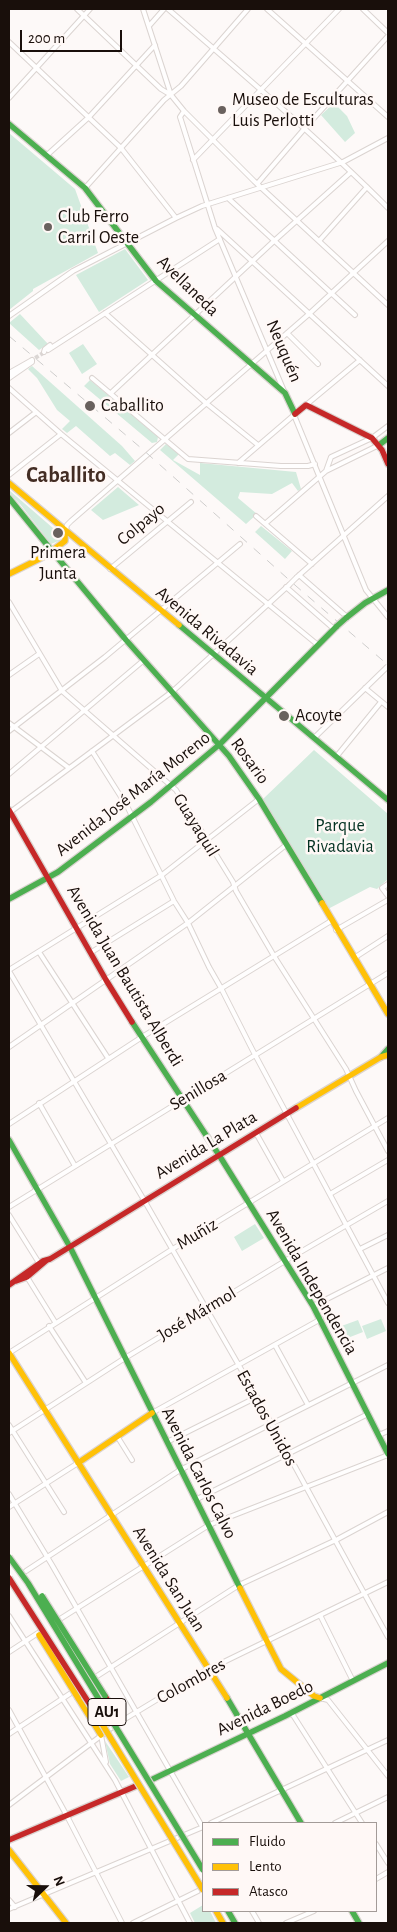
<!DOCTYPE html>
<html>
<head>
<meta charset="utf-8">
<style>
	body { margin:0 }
	#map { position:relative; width:397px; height:1932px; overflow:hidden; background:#fdf9f8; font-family:"Alegreya Sans",sans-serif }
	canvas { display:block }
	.frame { position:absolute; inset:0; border:10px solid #190f0b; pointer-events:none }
	.legend { position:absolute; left:202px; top:1822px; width:175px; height:90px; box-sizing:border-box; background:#fff8f6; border:1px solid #a39b98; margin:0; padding:6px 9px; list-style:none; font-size:15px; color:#190f0b }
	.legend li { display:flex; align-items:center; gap:10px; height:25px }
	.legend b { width:25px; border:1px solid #a39b98 }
	.north { position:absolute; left:20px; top:1862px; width:50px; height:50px; -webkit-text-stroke:4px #fff8f6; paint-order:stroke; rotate:68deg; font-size:14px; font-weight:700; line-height:20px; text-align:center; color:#190f0b }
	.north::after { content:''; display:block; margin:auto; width:18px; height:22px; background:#190f0b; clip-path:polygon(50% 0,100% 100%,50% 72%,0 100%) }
	.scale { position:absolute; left:20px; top:30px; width:102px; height:22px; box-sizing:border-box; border:2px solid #190f0b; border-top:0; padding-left:6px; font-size:15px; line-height:18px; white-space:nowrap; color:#190f0b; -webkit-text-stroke:4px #fff8f6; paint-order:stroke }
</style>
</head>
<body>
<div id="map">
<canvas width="397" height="1932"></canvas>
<div class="frame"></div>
<ul class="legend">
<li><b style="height:6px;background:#4caf50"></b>Fluido</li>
<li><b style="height:6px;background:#ffc107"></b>Lento</li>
<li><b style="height:6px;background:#c62828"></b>Atasco</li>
</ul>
<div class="north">N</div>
<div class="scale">200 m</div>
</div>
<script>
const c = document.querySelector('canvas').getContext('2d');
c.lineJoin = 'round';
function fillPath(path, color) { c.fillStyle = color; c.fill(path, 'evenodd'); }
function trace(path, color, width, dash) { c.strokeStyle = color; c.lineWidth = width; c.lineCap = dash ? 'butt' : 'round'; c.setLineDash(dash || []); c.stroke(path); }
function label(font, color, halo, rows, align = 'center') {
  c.font = font + ' "Alegreya Sans",sans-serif'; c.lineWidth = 5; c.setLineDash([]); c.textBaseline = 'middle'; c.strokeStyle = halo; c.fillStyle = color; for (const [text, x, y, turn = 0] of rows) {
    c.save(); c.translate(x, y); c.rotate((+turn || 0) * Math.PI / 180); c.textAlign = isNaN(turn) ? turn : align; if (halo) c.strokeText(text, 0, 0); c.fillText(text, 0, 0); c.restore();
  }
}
fillPath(new Path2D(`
	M 334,103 L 347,116 L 355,133 L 345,142 L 321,115 Z
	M 9,133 L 75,189 L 98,253 L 33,289 L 33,291 L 9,310 Z
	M 125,249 L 148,280 L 99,312 L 76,275 Z
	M 20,314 L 48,344 L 39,350 L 9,323 Z
	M 83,344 L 97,364 L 82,374 L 69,353 Z
	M 32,366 L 122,446 L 135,461 L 130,465 L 115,453 L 110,456 L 76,426 L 67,433 L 62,429 L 70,421 L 57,410 L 37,378 L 28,369 Z
	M 90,380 L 158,437 L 157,442 L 152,443 L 84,386 Z
	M 166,444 L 179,454 L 173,460 L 200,475 L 200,463 L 296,472 L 301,489 L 298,491 L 292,483 L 272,494 L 240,492 L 238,498 L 257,514 L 246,524 L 160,450 Z
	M 118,487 L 139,505 L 103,520 L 91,510 Z
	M 9,490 L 61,535 L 61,540 L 51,544 L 20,504 L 9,493 Z
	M 261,526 L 292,551 L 285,559 L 255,532 Z
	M 314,750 L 388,814 L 388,879 L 377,889 L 370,887 L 326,910 L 263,799 Z
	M 255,1224 L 264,1238 L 242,1251 L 234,1237 Z
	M 381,1319 L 386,1331 L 367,1339 L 362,1326 Z
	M 358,1320 L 363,1332 L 340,1341 L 336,1328 Z
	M 105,1741 L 129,1777 L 121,1781 L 110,1764 Z
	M 203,1905 L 203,1911 L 210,1911 L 216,1923 L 195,1923 L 190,1913 Z`), '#d3ebde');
trace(new Path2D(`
	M 30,361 L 45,352`), '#dbd6d4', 4, [4, 2]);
const street = new Path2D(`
	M 77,9 L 161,89 L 171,95 L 184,111 L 254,181 L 388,305
	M 143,9 L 171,95
	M 168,9 C 243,74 318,138 388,208
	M 267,9 L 388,117
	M 363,9 L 388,33
	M 149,26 L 164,9
	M 9,42 L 121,148 L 176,218
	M 9,98 L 90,9
	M 184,111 L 180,117 L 181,120 L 215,228 L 284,391
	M 46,156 L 89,117 L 155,45
	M 193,160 L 339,9
	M 257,184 L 305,128 L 388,36
	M 85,188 L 164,100 L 181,86 L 248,9
	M 228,198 L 355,315
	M 217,229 L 388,386
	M 319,241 L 367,187
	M 105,313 L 206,403 L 258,445
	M 9,316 L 73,271 L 176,218 L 202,206 L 343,162 L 388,138
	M 287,333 L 318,364
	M 48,350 L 220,239
	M 44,352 L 45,349 L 50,345
	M 9,373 L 32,360
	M 9,378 L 32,362 L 32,360
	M 92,378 L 188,459 L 281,466 L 308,466 L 315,464
	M 9,388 L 61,434 L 318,645
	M 111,393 L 274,241 L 351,172
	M 306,405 L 360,360
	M 9,433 L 35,413
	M 238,463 L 294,415 L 366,590 L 388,617
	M 326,471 L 331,457 L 372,438 L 388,426
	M 9,475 L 61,434
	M 256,516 L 312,564
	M 266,523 L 326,471 L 379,445
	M 66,530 L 67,525 L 71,521 L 309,314 L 388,241
	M 110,569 L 191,502
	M 299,575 L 347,617
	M 297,577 L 388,496
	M 286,587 L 334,629
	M 9,602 L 62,691 L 176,790 L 233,882 L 236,891 L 274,956 L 346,1069 L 356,1091 L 388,1151
	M 9,675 L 39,654
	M 365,688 L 388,707
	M 9,723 L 69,768
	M 9,731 L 105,657 L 240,544
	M 314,738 L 386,668
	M 92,751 L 128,808 L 174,901 L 188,923 L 209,967 L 221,988 L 252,1049 L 388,1303
	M 336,757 L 381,702
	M 9,774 L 144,660
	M 9,813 L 173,691 L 289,585
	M 388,884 L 382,888 L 388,896
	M 336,930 L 388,900
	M 39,952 L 108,1058
	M 90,953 L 174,901
	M 354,958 L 388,936
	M 9,970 L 162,875 L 259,799
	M 9,971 L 144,1200 L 257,1397 L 388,1637
	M 9,1047 L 188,923 L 286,845
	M 39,1103 L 75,1166
	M 9,1124 L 142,1037 L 331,921
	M 256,1133 L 283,1181
	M 330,1194 L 388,1160
	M 9,1207 L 388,973
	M 9,1215 L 39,1263
	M 360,1249 L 388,1235
	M 27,1277 L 55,1322
	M 313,1306 L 388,1268
	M 49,1326 L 86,1383
	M 275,1345 L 308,1405
	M 9,1353 L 171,1250 L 388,1118
	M 152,1413 L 321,1319
	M 9,1425 L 64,1512
	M 9,1433 L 125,1358 L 285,1261 L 388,1201
	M 379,1435 L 388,1431
	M 117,1436 L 132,1460
	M 167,1442 L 257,1397
	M 9,1494 L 52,1565 L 203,1828
	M 195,1500 L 368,1414
	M 9,1507 L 78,1463
	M 26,1571 L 180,1470 L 388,1365
	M 320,1615 L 353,1681
	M 9,1616 L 115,1780 L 190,1923
	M 60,1619 L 209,1525 L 388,1455
	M 9,1652 L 38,1633
	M 94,1678 L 239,1585 L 336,1540 L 388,1512
	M 320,1698 L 328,1700 L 388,1776
	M 9,1710 L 67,1816 L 122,1923
	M 291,1712 L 362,1823
	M 120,1722 L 201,1673 L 388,1582
	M 9,1734 L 74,1691
	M 101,1735 L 106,1762
	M 9,1805 L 114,1726
	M 211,1823 L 388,1740
	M 335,1823 L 388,1797
	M 376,1844 L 388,1863
	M 376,1879 L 388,1872
	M 9,1900 L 15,1907
	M 9,1909 L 203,1827
	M 252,1911 L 259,1923
	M 133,1923 L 198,1891
	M 286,1923 L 314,1911`);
const fast = new Path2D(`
	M 9,124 L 85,188 L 156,281 L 285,393 L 295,414
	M 379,445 L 388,438
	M 9,498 L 52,551
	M 52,551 L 126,640 L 229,756 L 259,799 L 322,903
	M 346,618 L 365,603 L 388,590
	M 179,625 L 388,800
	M 9,899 L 58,872 L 151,802 L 220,744 L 337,626
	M 132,1022 L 219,1155 L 313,1306 L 388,1454
	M 381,1057 L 388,1049
	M 9,1140 L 70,1247 L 240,1588
	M 227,1698 L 301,1823
	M 153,1779 L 285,1716 L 388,1663
	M 228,1911 L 235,1923
	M 352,1911 L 359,1923`);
const slow = new Path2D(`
	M 9,483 L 179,625
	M 9,574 L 45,556 L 65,541 L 65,532
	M 322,903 L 388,1014
	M 296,1108 L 381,1057 L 388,1055
	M 9,1353 L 227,1698
	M 78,1463 L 152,1413
	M 240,1588 L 281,1669 L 314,1696 L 320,1698
	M 78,1698 L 101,1735
	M 9,1850 L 66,1923
	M 216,1911 L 223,1923`);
const jam = new Path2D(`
	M 295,414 L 306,405 L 372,438 L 382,450 L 388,464
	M 9,810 L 106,980 L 132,1022
	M 16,1281 L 27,1277 L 47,1260
	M 9,1285 L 43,1261 L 50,1259 L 296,1108
	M 105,1696 L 121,1722
	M 9,1840 L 136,1786`);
trace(street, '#dbd4d1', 6);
trace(fast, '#dbd4d1', 8);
trace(slow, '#dbd4d1', 8);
trace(jam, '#dbd4d1', 8);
trace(street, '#fffefe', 4);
trace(fast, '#4caf50', 5.5);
trace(slow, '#ffc107', 5.5);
trace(jam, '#c62828', 5.5);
trace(new Path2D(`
	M 9,336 L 141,448 L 296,586 L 388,665`), '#cecdcc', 1, [9, 9]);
const streetBridge = new Path2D(`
	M 289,585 L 297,577
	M 386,668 L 388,666`);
const fastBridge = new Path2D(`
	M 337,626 L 346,618
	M 9,1557 L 28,1583 L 203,1870
	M 42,1596 L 105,1696`);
const slowBridge = new Path2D(`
	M 39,1635 L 78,1698
	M 96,1714 L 203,1890`);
const jamBridge = new Path2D(`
	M 9,1578 L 96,1714`);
trace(streetBridge, '#dbd4d1', 6, []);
trace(fastBridge, '#dbd4d1', 8, []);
trace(slowBridge, '#dbd4d1', 8, []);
trace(jamBridge, '#dbd4d1', 8, []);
trace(streetBridge, '#fffefe', 4);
trace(fastBridge, '#4caf50', 5.5);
trace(slowBridge, '#ffc107', 5.5);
trace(jamBridge, '#c62828', 5.5);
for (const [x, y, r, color] of [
	[222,110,5,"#69615e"],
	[48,227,5,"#69615e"],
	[90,406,6,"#69615e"],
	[58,533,6,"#69615e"],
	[284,716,6,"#69615e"]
]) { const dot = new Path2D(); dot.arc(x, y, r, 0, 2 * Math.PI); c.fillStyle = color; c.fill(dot); trace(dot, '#fff8f6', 2); }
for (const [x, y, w] of [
	[107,1712,38]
]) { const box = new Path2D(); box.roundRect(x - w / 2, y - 13.5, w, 27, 4); c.fillStyle = '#fff8f6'; c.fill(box); trace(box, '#190f0b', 1); }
label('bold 16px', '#190f0b', null, [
	["AU1",107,1712]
]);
label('18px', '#190f0b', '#fff8f6', [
	["Museo de Esculturas",232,100],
	["Luis Perlotti",232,121],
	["Club Ferro",58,217],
	["Carril Oeste",58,238],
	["Caballito",101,406],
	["Primera",58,553,"center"],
	["Junta",58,574,"center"],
	["Acoyte",295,716]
], 'left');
label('18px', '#190f0b', '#fff8f6', [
	["Avellaneda",188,286,44],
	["Neuquén",284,351,67],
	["Colpayo",141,524,-40],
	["Avenida Rivadavia",207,631,40],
	["Rosario",250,761,54],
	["Avenida José María Moreno",133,794,-38],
	["Guayaquil",196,825,58],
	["Avenida Juan Bautista Alberdi",125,976,59],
	["Senillosa",198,1090,-31],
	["Avenida La Plata",206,1145,-31],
	["Muñiz",197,1234,-31],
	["Avenida Independencia",312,1282,60],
	["José Mármol",197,1314,-31],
	["Estados Unidos",267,1418,61],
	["Avenida Carlos Calvo",199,1473,63],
	["Avenida San Juan",169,1579,58],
	["Colombres",191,1681,-29],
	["Avenida Boedo",265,1708,-26]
]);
label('18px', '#033222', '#fff8f6', [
	["Parque",340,826],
	["Rivadavia",340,847]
]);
label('bold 22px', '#432d24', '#fff8f6', [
	["Caballito",66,475]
]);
</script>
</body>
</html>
